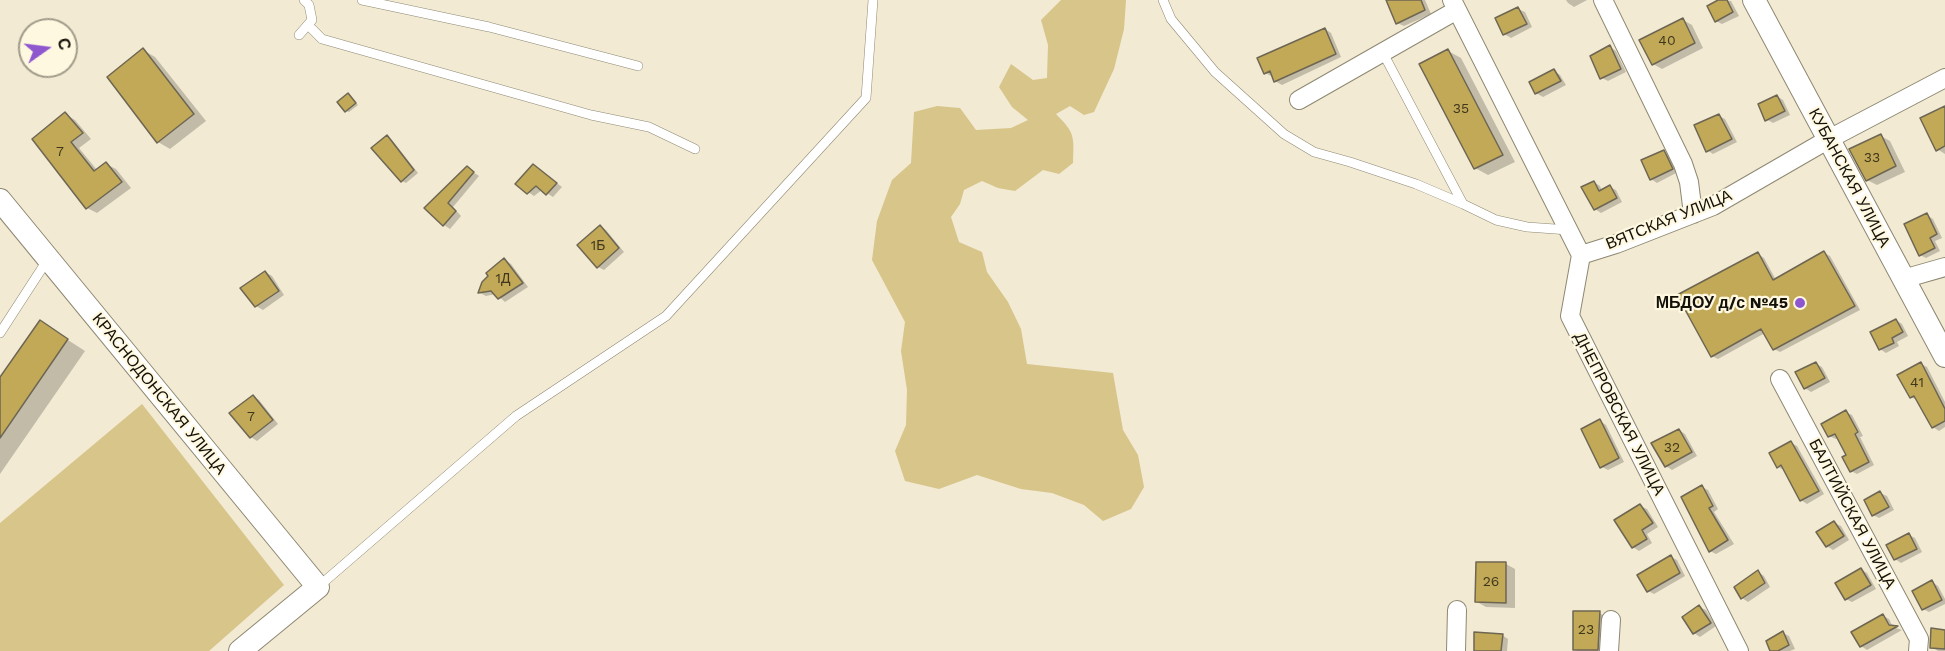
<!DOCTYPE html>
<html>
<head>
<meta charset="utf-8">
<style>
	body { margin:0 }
	#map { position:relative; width:1945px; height:651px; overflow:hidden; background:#f2ead3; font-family:"Work Sans",sans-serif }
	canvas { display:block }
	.north { position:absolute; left:18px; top:18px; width:60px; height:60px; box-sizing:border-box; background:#fff8e0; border:2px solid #a19c8a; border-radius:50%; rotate:76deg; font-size:16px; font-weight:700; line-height:24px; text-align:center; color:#131109 }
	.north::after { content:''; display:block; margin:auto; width:21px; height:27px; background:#8f57cf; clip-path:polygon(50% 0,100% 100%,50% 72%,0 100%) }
</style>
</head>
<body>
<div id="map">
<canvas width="1945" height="651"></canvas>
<div class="north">С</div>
</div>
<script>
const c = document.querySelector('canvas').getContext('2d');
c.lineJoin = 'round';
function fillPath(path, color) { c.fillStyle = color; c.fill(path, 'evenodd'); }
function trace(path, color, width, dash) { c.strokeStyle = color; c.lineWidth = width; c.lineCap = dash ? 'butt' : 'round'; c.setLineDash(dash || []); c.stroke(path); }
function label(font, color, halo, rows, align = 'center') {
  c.font = font + ' "Work Sans",sans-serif'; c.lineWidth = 4.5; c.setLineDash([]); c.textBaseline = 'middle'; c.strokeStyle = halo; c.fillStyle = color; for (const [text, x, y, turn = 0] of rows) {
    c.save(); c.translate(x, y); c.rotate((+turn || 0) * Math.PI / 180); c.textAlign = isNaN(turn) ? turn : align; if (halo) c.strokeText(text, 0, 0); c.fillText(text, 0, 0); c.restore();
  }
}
fillPath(new Path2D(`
	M 1061,0 L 1126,0 L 1124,29 L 1114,69 L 1094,112 L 1084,115 L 1070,106 L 1056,114 C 1075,133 1074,136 1073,163 L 1059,174 L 1043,170 L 1015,191 L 998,188 L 982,181 L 964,190 L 960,204 L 951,217 L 959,242 L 982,252 L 987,272 L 1008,302 L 1021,329 L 1027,364 L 1113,373 L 1123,430 L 1138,455 L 1144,487 L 1131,509 L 1103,521 L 1084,505 L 1052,493 L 1021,489 L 977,475 L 939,489 L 905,481 L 895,451 L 906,425 L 907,390 L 901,351 L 905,322 L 872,260 L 877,221 L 892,180 L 911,163 L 914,112 L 937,106 L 960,108 L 976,130 L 1011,128 L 1028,120 L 1012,107 L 999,87 L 1011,64 L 1033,80 L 1047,78 L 1048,45 L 1041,20 Z
	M 142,404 L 284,585 L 209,651 L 0,651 L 0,523 Z`), '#d7c58a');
fillPath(new Path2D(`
	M 1387,0 L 1425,0 L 1431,14 L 1404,26 L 1397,23 Z
	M 1566,0 L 1587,0 L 1574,7 L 1568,3 Z
	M 1721,0 L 1731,1 L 1739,16 L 1722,24 L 1716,21 Z
	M 1518,9 L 1525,12 L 1532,27 L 1511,38 L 1504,34 Z
	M 1683,20 L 1692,25 L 1703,48 L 1662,69 L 1653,64 Z
	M 1325,29 L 1331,33 L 1341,57 L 1282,85 L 1275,81 L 1273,75 L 1271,76 L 1265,73 Z
	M 1610,47 L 1616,51 L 1626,72 L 1608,81 L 1602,78 Z
	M 143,50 L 155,57 L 206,121 L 170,149 L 158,142 Z
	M 1448,51 L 1461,58 L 1515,162 L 1488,175 L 1475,168 Z
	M 1554,71 L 1560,75 L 1566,85 L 1543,97 L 1536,93 Z
	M 348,95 L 358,105 L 349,112 L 346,111 Z
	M 1777,96 L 1783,100 L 1790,115 L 1773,123 L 1766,119 Z
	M 1945,108 L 1945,154 L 1937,149 Z
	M 65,114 L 75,120 L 91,139 L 79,148 L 97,170 L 106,164 L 116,169 L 131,188 L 97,213 L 87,208 L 34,139 Z
	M 1719,116 L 1725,119 L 1737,142 L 1713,154 L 1707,150 Z
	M 1881,136 L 1890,141 L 1905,172 L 1877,185 L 1867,180 Z
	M 388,137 L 392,140 L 418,173 L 406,183 L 402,181 Z
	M 1663,152 L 1670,155 L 1678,172 L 1657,183 L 1651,179 Z
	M 533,165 L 562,187 L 553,197 L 542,190 L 534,196 L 528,192 Z
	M 467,168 L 479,176 L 453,207 L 461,216 L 450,229 L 444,225 L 426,208 Z
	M 1594,182 L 1600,186 L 1602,191 L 1610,187 L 1616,190 L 1622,202 L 1601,213 L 1595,209 Z
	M 1927,215 L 1933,219 L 1942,238 L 1935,241 L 1940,251 L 1926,258 L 1920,255 Z
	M 600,227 L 606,230 L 624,252 L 604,270 L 598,267 Z
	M 1824,253 L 1830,256 L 1860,310 L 1780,352 L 1774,349 L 1765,333 L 1718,359 L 1712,356 L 1758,254 L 1764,258 L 1776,280 Z
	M 505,260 L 511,264 L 528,287 L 505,302 L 496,294 L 486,296 L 480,293 Z
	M 265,272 L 272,276 L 284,295 L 263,310 L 256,306 L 242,288 Z
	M 1896,320 L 1902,324 L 1908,336 L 1897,342 L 1899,346 L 1886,353 L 1880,349 Z
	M 40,322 L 85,351 L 0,474 L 0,380 Z
	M 1816,364 L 1822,367 L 1830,382 L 1811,392 L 1805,388 Z
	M 1921,364 L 1927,367 L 1945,402 L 1945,427 L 1939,431 L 1933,427 L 1917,400 L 1911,397 Z
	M 253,396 L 259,400 L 278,424 L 257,441 L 251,437 Z
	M 1846,412 L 1852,415 L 1863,436 L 1860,437 L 1874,465 L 1857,474 L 1851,471 L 1848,456 L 1839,438 L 1836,439 L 1829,436 Z
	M 1600,421 L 1606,425 L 1624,462 L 1608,470 L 1602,467 Z
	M 1679,430 L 1685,434 L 1697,456 L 1672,470 L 1666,466 L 1653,444 Z
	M 1791,443 L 1797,446 L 1824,494 L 1807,504 L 1801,500 L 1784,470 L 1778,467 Z
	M 1702,487 L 1708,490 L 1718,509 L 1714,512 L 1734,544 L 1716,554 L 1710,551 Z
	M 1880,493 L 1887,496 L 1894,510 L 1879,518 L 1873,515 Z
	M 1640,506 L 1647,509 L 1658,527 L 1647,534 L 1652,543 L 1639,551 L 1633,547 L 1616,520 Z
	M 1834,523 L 1841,526 L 1849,540 L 1833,550 L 1827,546 Z
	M 1909,535 L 1915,538 L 1922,552 L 1901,563 L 1895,559 Z
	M 1671,557 L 1677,560 L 1685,576 L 1654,594 L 1648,591 Z
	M 1506,564 L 1515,569 L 1515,608 L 1486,607 L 1477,602 Z
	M 1861,570 L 1867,573 L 1876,589 L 1852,602 L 1846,599 Z
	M 1758,572 L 1764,576 L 1770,587 L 1748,602 L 1742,598 Z
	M 1932,582 L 1938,586 L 1945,599 L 1945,604 L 1929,612 L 1923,609 Z
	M 1699,607 L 1706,610 L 1716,626 L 1700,637 L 1694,633 Z
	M 1599,613 L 1605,616 L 1604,651 L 1578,651 L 1574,649 Z
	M 1883,616 L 1889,619 L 1893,627 L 1902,630 L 1867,650 L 1861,646 L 1854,633 Z
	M 1945,631 L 1945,651 L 1938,651 L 1932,647 Z
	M 1783,633 L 1789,636 L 1795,649 L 1790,651 L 1772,651 Z
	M 1502,635 L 1508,639 L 1507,651 L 1475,651 Z`), '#0003');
const building = new Path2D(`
	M 1386,0 L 1421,0 L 1425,10 L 1396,24 Z
	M 1718,0 L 1727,0 L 1733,12 L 1715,22 L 1707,6 Z
	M 1518,7 L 1527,24 L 1503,35 L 1495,18 Z
	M 1683,18 L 1695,43 L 1652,65 L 1639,40 Z
	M 1325,28 L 1336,54 L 1274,82 L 1270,71 L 1264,74 L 1257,58 Z
	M 1610,45 L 1621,69 L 1600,79 L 1590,56 Z
	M 143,48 L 194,114 L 157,143 L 107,77 Z
	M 1448,49 L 1503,155 L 1474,169 L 1419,64 Z
	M 1554,69 L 1561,81 L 1535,94 L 1529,82 Z
	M 348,93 L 356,103 L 345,112 L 337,102 Z
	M 1777,95 L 1785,111 L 1765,121 L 1758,104 Z
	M 1945,106 L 1945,146 L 1936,151 L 1920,118 Z
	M 65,112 L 83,133 L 71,142 L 94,171 L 106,162 L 122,182 L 86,209 L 32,139 Z
	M 1719,114 L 1732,139 L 1706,152 L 1694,125 Z
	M 1881,134 L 1896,166 L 1866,181 L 1849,149 Z
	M 387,135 L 414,170 L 401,182 L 371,148 Z
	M 1664,150 L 1673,169 L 1650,180 L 1641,160 Z
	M 533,164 L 557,183 L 546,195 L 536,186 L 527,194 L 515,184 Z
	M 467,166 L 474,172 L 448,203 L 456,211 L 443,226 L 424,208 Z
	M 1594,181 L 1599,191 L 1610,185 L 1617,198 L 1594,210 L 1581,187 Z
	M 1927,213 L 1937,234 L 1930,238 L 1935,248 L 1919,256 L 1904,224 Z
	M 600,225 L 619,248 L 597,268 L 577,245 Z
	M 1824,251 L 1855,306 L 1773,350 L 1761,329 L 1711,357 L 1677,295 L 1758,252 L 1773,280 Z
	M 504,258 L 523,283 L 498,299 L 491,291 L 478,293 L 482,282 L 488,276 L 486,273 Z
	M 265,271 L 279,291 L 255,307 L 240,288 Z
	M 1896,319 L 1903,332 L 1892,338 L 1894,343 L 1879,350 L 1870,332 Z
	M 40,320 L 68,339 L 0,438 L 0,377 Z
	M 1816,362 L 1825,378 L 1804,389 L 1795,372 Z
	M 1921,362 L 1945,409 L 1945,421 L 1932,428 L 1914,396 L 1910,398 L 1897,375 Z
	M 253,395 L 273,420 L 250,438 L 229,413 Z
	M 1846,410 L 1858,432 L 1855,434 L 1869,462 L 1850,472 L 1842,457 L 1846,455 L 1835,434 L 1828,437 L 1821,424 Z
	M 1600,419 L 1619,458 L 1600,468 L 1581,429 Z
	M 1679,429 L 1692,452 L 1665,467 L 1651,443 Z
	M 1791,441 L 1819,491 L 1800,501 L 1781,465 L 1777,468 L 1769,453 Z
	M 1702,485 L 1713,506 L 1709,508 L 1728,540 L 1709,552 L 1681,497 Z
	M 1880,491 L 1889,507 L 1872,516 L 1864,500 Z
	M 1640,504 L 1653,523 L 1642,530 L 1647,539 L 1632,548 L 1614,520 Z
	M 1834,521 L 1844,536 L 1826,547 L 1816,532 Z
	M 1909,533 L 1917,549 L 1894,560 L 1886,545 Z
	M 1671,555 L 1680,573 L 1647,592 L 1637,575 Z
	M 1476,562 L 1506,562 L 1506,603 L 1475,602 Z
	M 1861,568 L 1871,585 L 1845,600 L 1835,583 Z
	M 1758,570 L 1765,583 L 1741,599 L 1734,587 Z
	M 1932,580 L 1942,600 L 1922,610 L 1912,591 Z
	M 1699,605 L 1711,623 L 1693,634 L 1682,617 Z
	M 1573,611 L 1600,611 L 1598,650 L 1573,650 Z
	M 1883,614 L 1889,625 L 1898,626 L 1860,647 L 1851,632 Z
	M 1931,628 L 1945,630 L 1945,649 L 1930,648 Z
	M 1783,631 L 1789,645 L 1778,651 L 1770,651 L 1766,641 Z
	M 1474,632 L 1503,634 L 1501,651 L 1474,651 Z`);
fillPath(building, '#c2a958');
trace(building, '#6d6652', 1.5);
const service = new Path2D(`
	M 362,0 L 489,27 L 638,66
	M 1163,0 L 1171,19 L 1215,72 L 1284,134 L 1314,152 L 1350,162 L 1416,184 L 1463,204
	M 308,25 L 322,39 L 591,115 L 649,127 L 695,149
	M 299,35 L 312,20 L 309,5 L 304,0
	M 1383,53 L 1463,204 L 1496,220 L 1527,227 L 1569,230
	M 0,333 L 48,259
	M 318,587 L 516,416 L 666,316 L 866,98 L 873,0`);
const minor = new Path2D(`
	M 1452,0 L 1581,255 L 1570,316 L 1739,651
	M 1603,0 L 1683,164 L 1689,182 L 1693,214
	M 1299,100 L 1457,10
	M 1581,255 L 1616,244 L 1713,206 L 1829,139 L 1945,78
	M 1903,279 L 1945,267
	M 1780,379 L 1919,639 L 1918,651
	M 1456,651 L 1457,610
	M 1609,651 L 1611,620`);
const tertiary = new Path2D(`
	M 1754,0 L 1945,356
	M 0,200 L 318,587 L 240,651`);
trace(service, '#8e8872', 10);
trace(minor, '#8e8872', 20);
trace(tertiary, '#8e8872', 24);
trace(service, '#fff', 9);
trace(minor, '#fff', 18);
trace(tertiary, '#fff', 22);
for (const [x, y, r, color] of [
	[1800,303,6,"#8f57cf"]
]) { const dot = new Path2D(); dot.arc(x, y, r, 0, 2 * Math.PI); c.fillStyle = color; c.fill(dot); trace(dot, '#fff8e0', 2); }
label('14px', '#3f371d', null, [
	["40",1667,41],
	["35",1461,109],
	["7",60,152],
	["33",1872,158],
	["1Б",598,246],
	["1Д",503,279],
	["41",1917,383],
	["7",251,417],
	["32",1672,448],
	["26",1491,582],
	["23",1586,630]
]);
label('16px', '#131109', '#fff8e0', [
	["КУБАНСКАЯ УЛИЦА",1849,178,62],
	["ВЯТСКАЯ УЛИЦА",1669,220,-22],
	["КРАСНОДОНСКАЯ УЛИЦА",159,394,51],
	["ДНЕПРОВСКАЯ УЛИЦА",1619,414,63],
	["БАЛТИЙСКАЯ УЛИЦА",1852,514,62]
]);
label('bold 16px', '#131109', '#fff8e0', [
	["МБДОУ д/с №45",1788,303]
], 'right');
</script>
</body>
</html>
